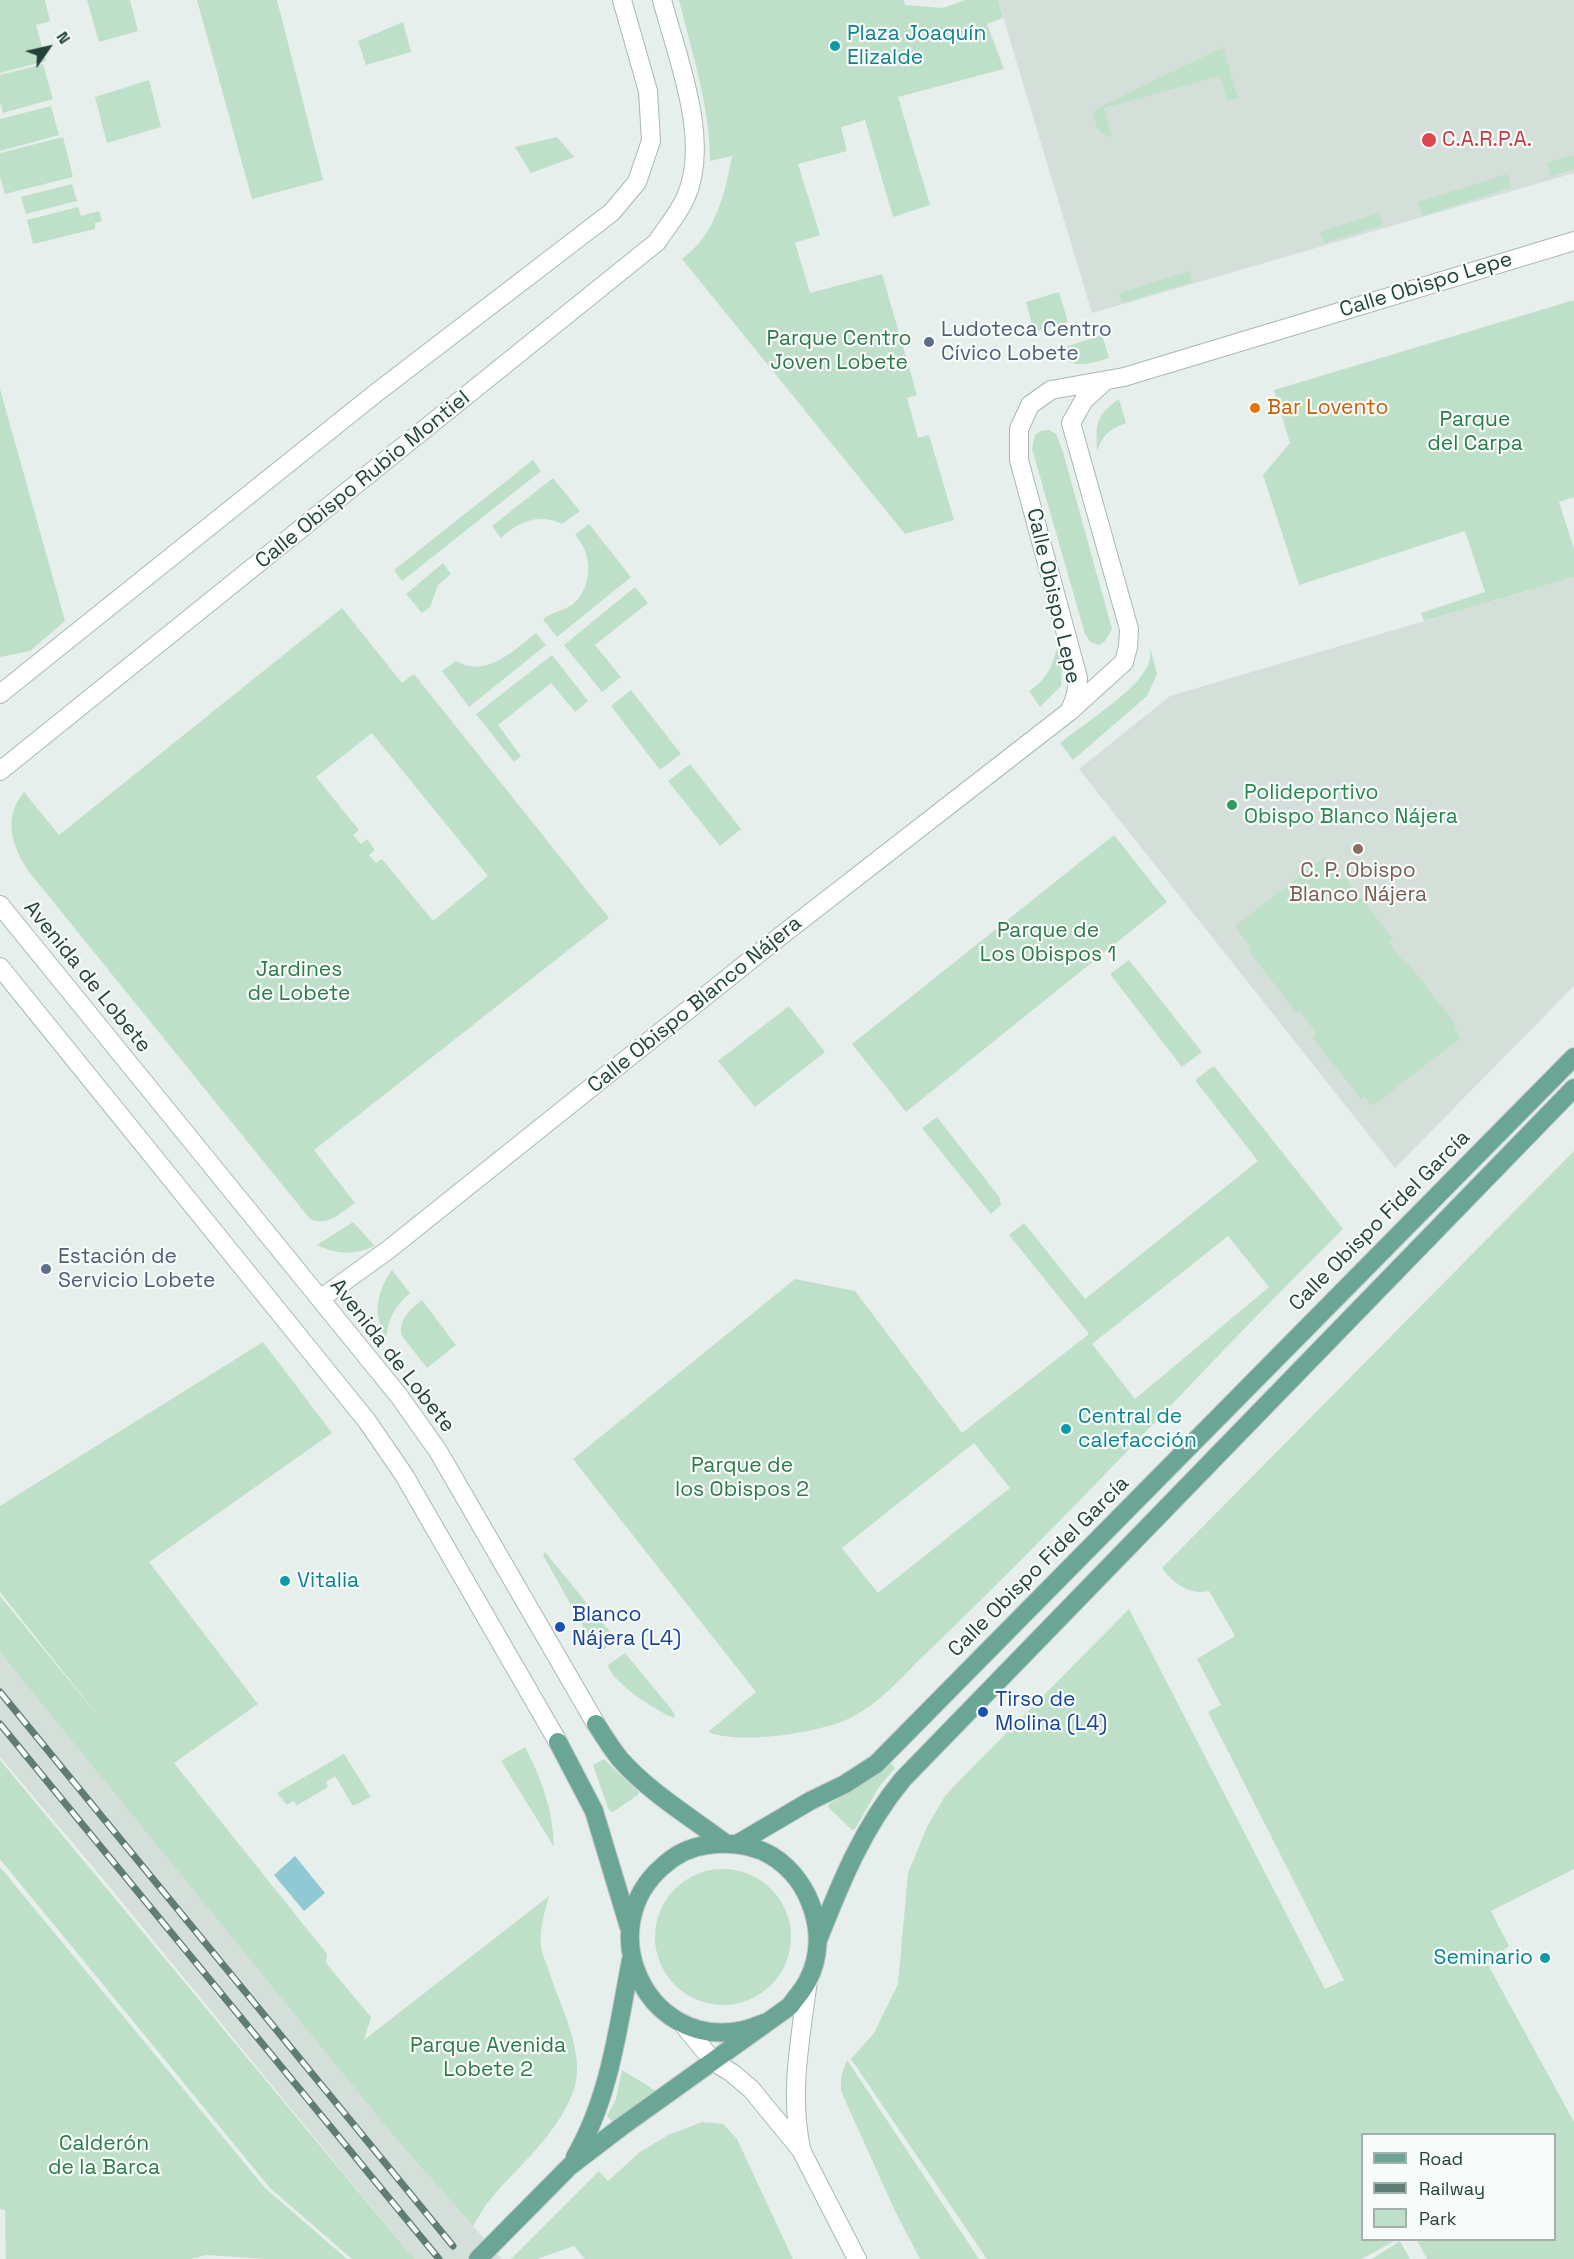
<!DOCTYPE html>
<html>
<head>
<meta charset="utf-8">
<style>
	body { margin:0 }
	#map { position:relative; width:1574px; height:2259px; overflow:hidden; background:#e6efeb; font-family:"Space Grotesk",sans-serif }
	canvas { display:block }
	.legend { position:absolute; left:1361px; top:2133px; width:195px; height:108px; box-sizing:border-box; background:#f7fbf9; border:2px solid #a3b1ad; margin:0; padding:8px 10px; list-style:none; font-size:18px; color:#24423a }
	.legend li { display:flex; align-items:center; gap:12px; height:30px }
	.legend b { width:30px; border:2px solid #a3b1ad }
	.north { position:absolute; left:18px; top:18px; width:60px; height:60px; -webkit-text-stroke:4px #f7fbf9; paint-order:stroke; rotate:56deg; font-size:16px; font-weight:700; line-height:24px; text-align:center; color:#24423a }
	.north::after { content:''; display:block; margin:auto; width:21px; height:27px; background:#24423a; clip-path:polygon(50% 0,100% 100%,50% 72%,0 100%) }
</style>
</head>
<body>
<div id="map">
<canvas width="1574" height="2259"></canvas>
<ul class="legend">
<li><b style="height:8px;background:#6aa596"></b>Road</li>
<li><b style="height:8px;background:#5f7d75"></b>Railway</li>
<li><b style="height:16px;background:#bfe0c8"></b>Park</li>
</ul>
<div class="north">N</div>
</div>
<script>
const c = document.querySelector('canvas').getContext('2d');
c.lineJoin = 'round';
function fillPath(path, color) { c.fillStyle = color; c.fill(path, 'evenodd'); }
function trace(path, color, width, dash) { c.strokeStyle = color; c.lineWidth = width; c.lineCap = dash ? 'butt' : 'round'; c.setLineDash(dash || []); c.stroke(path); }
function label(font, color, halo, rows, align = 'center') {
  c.font = font + ' "Space Grotesk",sans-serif'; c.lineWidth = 4.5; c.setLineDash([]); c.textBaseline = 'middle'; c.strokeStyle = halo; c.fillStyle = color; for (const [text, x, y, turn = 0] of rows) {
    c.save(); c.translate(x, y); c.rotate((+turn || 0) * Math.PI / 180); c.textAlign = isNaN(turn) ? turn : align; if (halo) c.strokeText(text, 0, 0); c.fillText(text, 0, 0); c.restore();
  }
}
fillPath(new Path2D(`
	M 998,0 L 1574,0 L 1574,173 L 1092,313 Z
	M 1574,577 L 1574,986 L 1395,1168 L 1079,769 L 1170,696 Z
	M 0,1647 L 397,2140 L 502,2259 L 414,2259 L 100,1875 L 0,1757 Z`), '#d4dfda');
fillPath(new Path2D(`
	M 0,0 L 45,0 L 50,21 L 36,25 L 46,61 L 0,73 Z
	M 87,0 L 130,0 L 138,31 L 99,42 Z
	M 197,0 L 277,0 L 323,180 L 252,199 Z
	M 679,0 L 904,0 L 905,5 L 943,8 L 965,0 L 998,0 L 1003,18 L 987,24 L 1004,69 L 898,97 L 930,205 L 893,217 L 865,120 L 841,127 L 847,151 L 798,164 L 820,235 L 795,243 L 810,293 L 882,274 L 917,395 L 907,398 L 918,438 L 929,435 L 954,520 L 905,534 L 682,259 C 715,235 725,194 732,156 L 710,161 C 710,106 692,53 679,0 Z
	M 403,22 L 411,52 L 366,65 L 358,41 Z
	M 1223,47 L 1238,98 L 1228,101 L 1220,76 L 1104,108 L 1112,137 C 1096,133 1097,127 1093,113 L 1096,109 Z
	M 43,64 L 53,99 L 3,113 L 0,102 L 0,75 Z
	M 149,80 L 161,127 L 107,143 L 95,97 Z
	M 51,106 L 59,135 L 0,151 L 0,119 Z
	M 63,137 L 73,177 L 5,194 L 0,177 L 0,153 Z
	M 557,137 L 574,157 L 531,173 L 515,147 Z
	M 1574,155 L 1574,169 L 1551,176 L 1547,163 Z
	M 1507,174 L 1511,187 L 1423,216 L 1418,202 Z
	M 72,184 L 77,201 L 26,214 L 21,197 Z
	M 78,207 L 81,216 L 99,211 L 102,221 L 95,223 L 95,229 L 33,244 L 27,220 Z
	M 1379,213 L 1383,225 L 1324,243 L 1320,232 Z
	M 1189,271 L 1192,282 L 1122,303 L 1119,293 Z
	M 1059,292 L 1068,322 L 1034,332 L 1026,302 Z
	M 1574,300 L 1574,497 L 1559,502 L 1574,549 L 1574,577 L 1424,621 L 1421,613 L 1485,592 L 1465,531 L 1299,585 L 1263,475 L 1290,443 L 1274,390 Z
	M 1102,335 L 1109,358 C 1083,366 1074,368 1050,352 Z
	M 0,389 L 65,621 L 30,651 L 0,657 Z
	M 1119,399 L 1126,423 C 1108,430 1105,433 1097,451 C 1096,424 1095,416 1119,399 Z
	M 1049,430 L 1056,434 L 1063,452 L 1112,629 L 1105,641 L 1099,645 L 1090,642 L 1085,634 L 1032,449 L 1035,435 L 1040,431 Z
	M 533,460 L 541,471 L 402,581 L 394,570 Z
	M 553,478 L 580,511 L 562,524 C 540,513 518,521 501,538 L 492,526 Z
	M 589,524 L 631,577 L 557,637 L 543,619 C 552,612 564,611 573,604 C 593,587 593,553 575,535 Z
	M 443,563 L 451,574 L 438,585 L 430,607 L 422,613 L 406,594 Z
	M 635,587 L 648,603 L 595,645 L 621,677 L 602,692 L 564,645 Z
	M 342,608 L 402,683 L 414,674 L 609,918 L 314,1150 L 355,1203 C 340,1213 328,1227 310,1219 L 30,873 C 12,848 2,818 24,792 L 59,835 ZM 372,733 L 488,876 L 433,921 L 382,859 L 376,863 L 369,855 L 375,850 L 367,839 L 361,844 L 353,835 L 359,830 L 316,777 Z
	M 536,633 L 546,645 L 469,707 L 442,671 L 456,661 C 486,679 514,650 536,633 Z
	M 1150,647 L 1157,674 L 1147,696 L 1073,760 L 1060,743 C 1082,725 1138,690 1148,665 C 1151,660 1150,652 1150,647 Z
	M 1057,648 L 1062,666 L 1061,686 L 1040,707 L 1029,691 C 1046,680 1052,668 1057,648 Z
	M 552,655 L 588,701 L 575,712 L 551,683 L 498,725 L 521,756 L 514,762 L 476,714 Z
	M 631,690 L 681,754 L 660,770 L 611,706 Z
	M 690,764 L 741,829 L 720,846 L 668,781 Z
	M 1114,835 L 1167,902 L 906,1112 L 852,1044 Z
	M 1324,857 L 1341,879 L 1345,877 L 1393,939 L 1389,943 L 1406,964 L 1408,963 L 1456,1025 L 1454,1028 L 1461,1038 L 1372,1106 L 1364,1096 L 1361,1099 L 1312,1037 L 1316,1033 L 1300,1011 L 1297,1013 L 1249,951 L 1251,948 L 1235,926 Z
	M 1129,960 L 1202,1052 L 1182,1067 L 1110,974 Z
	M 789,1006 L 825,1052 L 755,1107 L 718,1061 Z
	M 1214,1066 L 1343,1229 C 1222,1348 1109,1474 988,1593 C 964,1617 940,1640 916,1663 C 897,1683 879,1702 854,1716 C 824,1733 740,1745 708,1732 L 756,1692 L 573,1459 L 795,1279 L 855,1291 L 962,1433 L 1089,1334 L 1009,1235 L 1024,1223 L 1085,1299 L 1258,1161 L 1195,1080 ZM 1228,1236 L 1269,1287 L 1135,1399 L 1092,1344 ZM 974,1443 L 1010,1488 L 878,1593 L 842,1548 Z
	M 937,1117 L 1000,1198 L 1001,1205 L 991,1214 L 922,1128 Z
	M 1574,1151 L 1574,1869 L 1491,1911 L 1509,1946 L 1487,1963 L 1574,2122 L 1574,2259 L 1427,2259 L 1417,2240 L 1554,2240 L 1554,2134 L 1362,2134 L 1362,2240 L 1396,2240 L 1362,2259 L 987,2259 L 851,2059 L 874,2033 L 898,1984 L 908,1873 L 927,1827 L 945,1796 L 960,1780 L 1129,1609 L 1325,1989 L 1344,1980 L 1208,1712 L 1221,1705 L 1197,1659 L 1235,1636 L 1209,1591 C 1190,1596 1173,1583 1162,1568 Z
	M 353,1222 L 375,1246 C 354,1255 337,1255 317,1245 Z
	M 392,1270 L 410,1293 C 395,1307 389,1317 386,1338 C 373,1314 376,1293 392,1270 Z
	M 422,1300 L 456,1345 L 427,1368 L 402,1336 C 397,1320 411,1309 422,1300 Z
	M 263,1342 L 332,1433 L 149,1562 L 258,1704 L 174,1763 L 327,1954 L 326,1963 L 371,2017 L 364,2040 L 549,1896 C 545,1911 539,1930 541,1946 C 542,1953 545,1961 548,1968 C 558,2002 585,2050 575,2086 C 562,2129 522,2163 493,2196 C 485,2205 479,2216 473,2226 L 397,2140 L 0,1652 L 0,1596 L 103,1722 L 0,1592 L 0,1506 Z
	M 545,1552 L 616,1639 L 601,1652 L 596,1650 L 543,1555 Z
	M 625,1653 L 672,1710 L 675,1715 L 674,1718 C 658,1712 611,1682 608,1665 Z
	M 525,1747 C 542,1779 553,1811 554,1847 L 501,1761 Z
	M 344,1754 L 371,1797 L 353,1806 L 335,1776 L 326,1782 L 328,1787 L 296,1806 L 294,1801 L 287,1805 L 277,1793 Z
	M 604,1759 L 639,1792 L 639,1794 L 613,1812 L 610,1811 L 608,1808 L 593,1765 Z
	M 0,1760 L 414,2259 L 352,2259 L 270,2188 L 0,1859 Z
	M 889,1762 L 895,1768 L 879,1787 L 855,1829 L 852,1830 L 829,1808 L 828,1805 L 872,1777 Z
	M 0,1867 L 265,2188 L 347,2259 L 265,2259 L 207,2255 L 191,2259 L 6,2259 L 5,2210 L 0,2209 Z
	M655 1937a68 68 0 1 1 136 0a68 68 0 1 1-136 0Z
	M 847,2060 L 979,2259 L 920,2259 L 894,2209 L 841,2091 L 841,2077 Z
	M 622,2070 L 658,2092 L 615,2125 L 607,2116 L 616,2099 Z
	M 702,2122 L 723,2124 L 737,2139 L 793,2259 L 585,2259 L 574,2246 L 537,2259 L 511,2259 L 599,2171 L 608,2181 L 640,2152 L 668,2135 Z
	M 1400,2241 L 1410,2259 L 1372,2259 Z`), '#bfe0c8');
fillPath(new Path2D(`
	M 295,1856 L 325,1893 L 304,1911 L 274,1875 Z`), '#8ec9d4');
const minor = new Path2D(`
	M 0,694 L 376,393 L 612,212 L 637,182 L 651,141 L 648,91 L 622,0
	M 1070,711 L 1076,695 L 1078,678 L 1019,460 L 1019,429 L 1030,405 L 1051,390 L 1124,377 L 1574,241
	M 0,771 L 657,242 C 666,228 678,214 685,199 C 712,142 677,57 662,0
	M 0,905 L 399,1396 L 438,1451 L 596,1724
	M 0,967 L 367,1421 L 404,1475 L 558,1742
	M 320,1299 L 388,1250 L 778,938 L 1070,711 L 1124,662 L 1128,647 L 1129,629 L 1071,423 L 1084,400 L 1105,381
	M 682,2023 L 713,2061 L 732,2073 L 751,2089 L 801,2150 L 857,2259
	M 801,2148 C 789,2092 801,2036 808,1980`);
const major = new Path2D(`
	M 596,1724 C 604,1736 611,1748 620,1759 C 649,1792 689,1816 725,1843
	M 558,1742 L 594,1811 L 629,1927
	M 737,1844 L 810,1801 L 845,1784 L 876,1764 L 1574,1057
	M 818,1940 C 841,1882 863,1827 903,1779 L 1574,1088
	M 575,2157 C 610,2097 618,2027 631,1960
	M 478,2259 L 570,2166 L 621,2127 L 790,2006 C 796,1997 804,1989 808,1980 C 830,1937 812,1881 772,1856 C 752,1844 730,1842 707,1845 C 691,1847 675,1855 663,1866 C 591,1928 646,2047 738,2031 C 747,2030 756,2026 764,2023`);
trace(minor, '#a8b8b2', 20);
trace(major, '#c2cac8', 20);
trace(minor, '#fff', 18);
trace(major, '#6aa596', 18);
const rail = new Path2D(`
	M 0,1692 L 453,2246
	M 0,1724 L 439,2259`);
trace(rail, '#5f7d75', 7);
trace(rail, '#f7fbf9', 4.5, [14]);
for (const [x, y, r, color] of [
	[835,46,6,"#0f9aa8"],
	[1429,140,8,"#e0444e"],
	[929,342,6,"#5c6f8a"],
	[1255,408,6,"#e8710a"],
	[1232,805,6,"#2e9e5b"],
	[1358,849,6,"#8d6e63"],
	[46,1269,6,"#5c6f8a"],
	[1066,1429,6,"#0f9aa8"],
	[285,1581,6,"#0f9aa8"],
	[560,1627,6,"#1a4fb4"],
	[983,1712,6,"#1a4fb4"],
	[1545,1958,6,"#0f9aa8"]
]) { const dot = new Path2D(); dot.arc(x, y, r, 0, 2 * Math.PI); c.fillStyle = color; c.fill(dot); trace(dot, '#f7fbf9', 2); }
label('21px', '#0d838f', '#f7fbf9', [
	["Plaza Joaquín",847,34],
	["Elizalde",847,58],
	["Central de",1078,1417],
	["calefacción",1078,1441],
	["Vitalia",297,1581],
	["Seminario",1533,1958,"right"]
], 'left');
label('21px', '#be3a42', '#f7fbf9', [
	["C.A.R.P.A.",1442,140]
], 'left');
label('21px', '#24423a', '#f7fbf9', [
	["Calle Obispo Lepe",1426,285,-17],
	["Calle Obispo Rubio Montiel",363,480,-39],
	["Calle Obispo Lepe",1053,596,77],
	["Avenida de Lobete",87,977,51],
	["Calle Obispo Blanco Nájera",695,1005,-39],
	["Calle Obispo Fidel García",1380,1221,-45],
	["Avenida de Lobete",392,1356,52],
	["Calle Obispo Fidel García",1039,1567,-45]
]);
label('21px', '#4e5e75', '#f7fbf9', [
	["Ludoteca Centro",941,330],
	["Cívico Lobete",941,354],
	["Estación de",58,1257],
	["Servicio Lobete",58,1281]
], 'left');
label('21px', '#2d7a4b', '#f7fbf9', [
	["Parque Centro",839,339],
	["Joven Lobete",839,363],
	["Parque",1475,420],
	["del Carpa",1475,444],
	["Parque de",1048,931],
	["Los Obispos 1",1048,955],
	["Jardines",299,970],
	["de Lobete",299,994],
	["Parque de",742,1466],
	["los Obispos 2",742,1490],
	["Parque Avenida",488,2046],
	["Lobete 2",488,2070],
	["Calderón",104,2144],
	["de la Barca",104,2168]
]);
label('21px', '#c56008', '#f7fbf9', [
	["Bar Lovento",1267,408]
], 'left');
label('21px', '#27864d', '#f7fbf9', [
	["Polideportivo",1244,793],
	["Obispo Blanco Nájera",1244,817]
], 'left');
label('21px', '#785e54', '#f7fbf9', [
	["C. P. Obispo",1358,871],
	["Blanco Nájera",1358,895]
]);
label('21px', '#164399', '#f7fbf9', [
	["Blanco",572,1615],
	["Nájera (L4)",572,1639],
	["Tirso de",995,1700],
	["Molina (L4)",995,1724]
], 'left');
</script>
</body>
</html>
